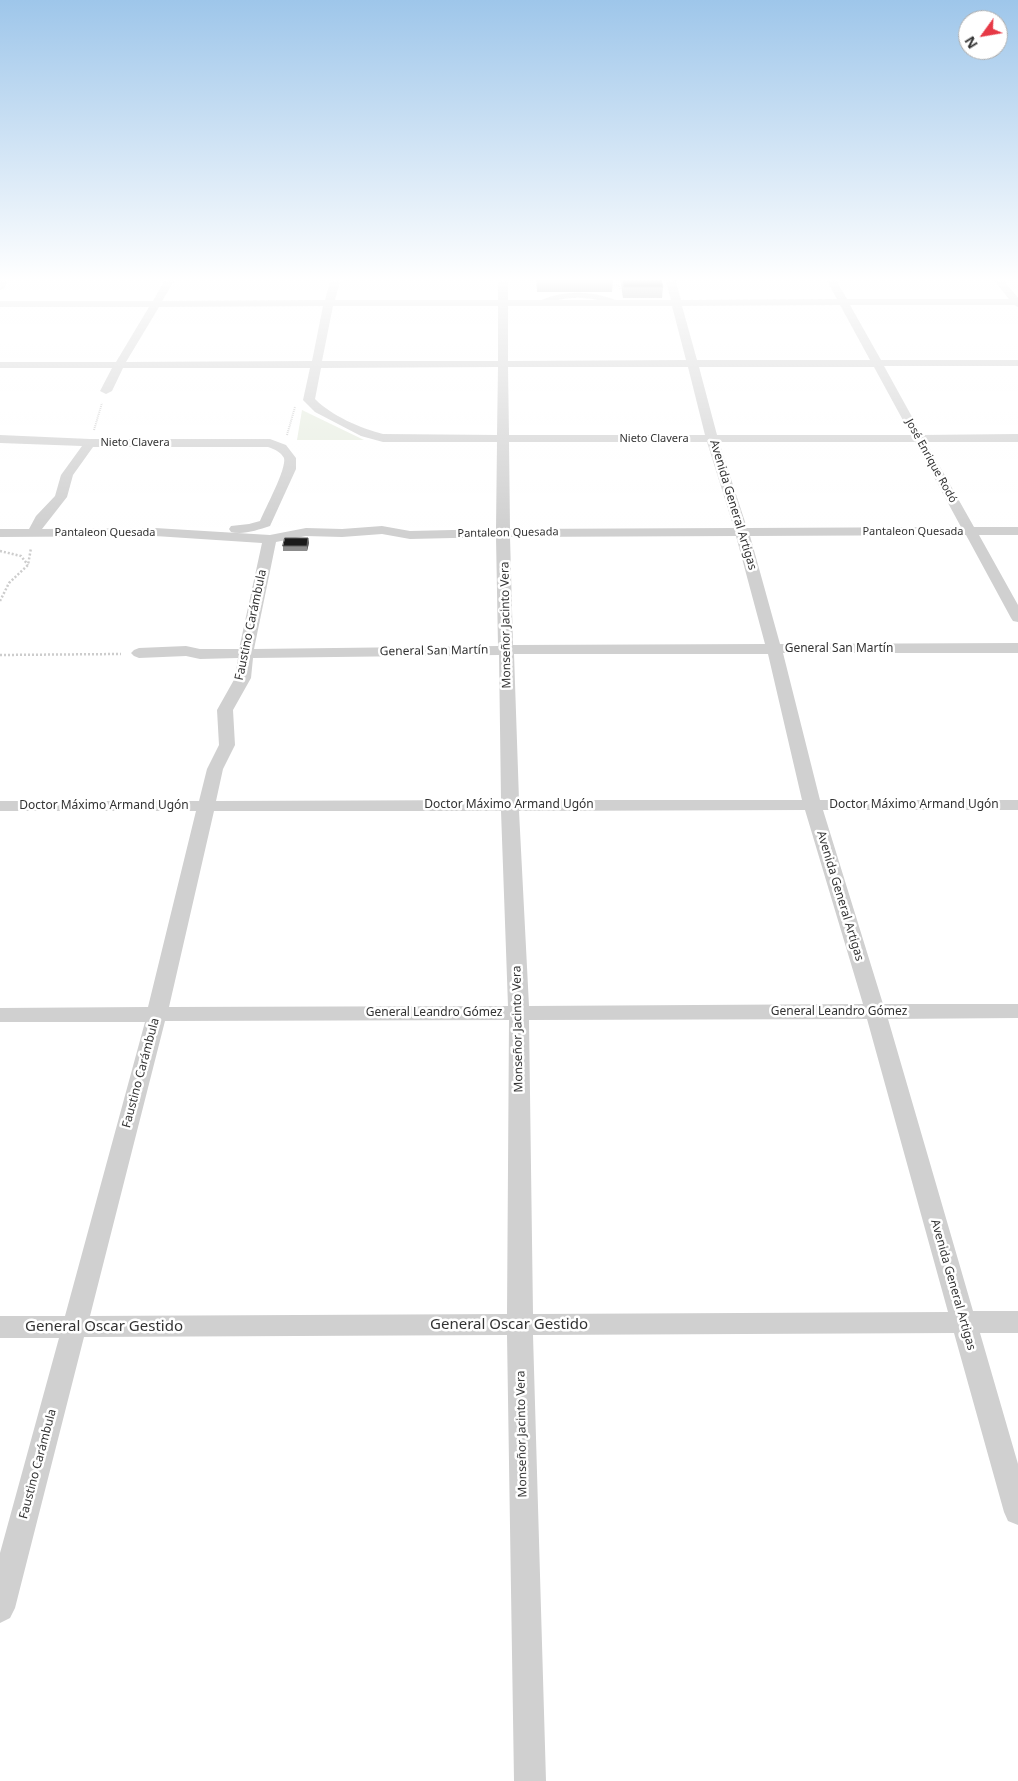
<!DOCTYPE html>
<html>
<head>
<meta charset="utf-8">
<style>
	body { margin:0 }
	#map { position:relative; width:1018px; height:1781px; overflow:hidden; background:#fff; font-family:"Noto Sans",sans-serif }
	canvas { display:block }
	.north { position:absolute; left:958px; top:10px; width:50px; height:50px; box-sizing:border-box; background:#fff; border:1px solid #adadad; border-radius:50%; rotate:238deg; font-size:14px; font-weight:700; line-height:20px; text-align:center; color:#333 }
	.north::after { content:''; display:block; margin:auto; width:18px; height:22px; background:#e63946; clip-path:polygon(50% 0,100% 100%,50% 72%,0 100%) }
</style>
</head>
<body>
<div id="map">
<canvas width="1018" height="1781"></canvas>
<div class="north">N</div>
</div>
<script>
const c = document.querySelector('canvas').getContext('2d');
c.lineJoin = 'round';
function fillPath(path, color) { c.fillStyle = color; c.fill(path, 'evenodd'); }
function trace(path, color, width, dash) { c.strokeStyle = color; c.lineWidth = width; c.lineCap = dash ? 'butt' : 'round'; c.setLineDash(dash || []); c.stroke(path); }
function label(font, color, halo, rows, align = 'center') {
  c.font = font + ' "Noto Sans",sans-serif'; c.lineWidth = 5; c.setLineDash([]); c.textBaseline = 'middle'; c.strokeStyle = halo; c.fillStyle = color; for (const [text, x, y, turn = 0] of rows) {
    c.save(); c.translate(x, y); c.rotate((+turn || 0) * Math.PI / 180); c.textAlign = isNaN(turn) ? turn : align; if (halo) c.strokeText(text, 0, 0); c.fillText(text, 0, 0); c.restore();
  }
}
fillPath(new Path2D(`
	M 302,410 L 364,440 L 297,440 Z`), '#e6ecdf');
trace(new Path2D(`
	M 610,285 L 619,285 L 620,289
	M 94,430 L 102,403
	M 287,435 L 295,407`), '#cdcdcd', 2, [1, 1]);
trace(new Path2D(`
	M 0,551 L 21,556 L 28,565
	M 0,601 L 9,583 L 28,565 L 31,548
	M 0,655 L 121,654`), '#cdcdcd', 2.5, [2, 2]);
trace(new Path2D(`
	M 540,303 C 566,292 591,293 617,303`), '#d0d0d0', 5);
fillPath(new Path2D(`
	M 1,278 L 11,278 L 3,289 L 0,290 Z
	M 166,278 L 176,278 L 162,301 L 325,300 L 331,278 L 341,278 L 335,300 L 498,300 L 498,278 L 508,278 L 508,300 L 671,300 L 665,278 L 675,278 L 681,300 L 837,299 L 825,278 L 835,278 L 847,299 L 1009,299 L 992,278 L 1002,278 L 1018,298 L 1018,307 L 1014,305 L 850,305 L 881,360 L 1018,360 L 1018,366 L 884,366 L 922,435 L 1018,434 L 1018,442 L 926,442 L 974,527 L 1018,527 L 1018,535 L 979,535 L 1018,605 L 1018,622 L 1013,621 L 1011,618 L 966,535 L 750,536 L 780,644 L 1018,643 L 1018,653 L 783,653 L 820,800 L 1018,800 L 1018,810 L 823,810 L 883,1004 L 1018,1004 L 1018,1018 L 888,1019 L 973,1311 L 1018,1311 L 1018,1333 L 980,1333 L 1018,1464 L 1018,1525 L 1008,1521 L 1004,1512 L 954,1333 L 533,1335 L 546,1781 L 514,1781 L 507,1335 L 84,1337 L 15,1608 L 10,1618 L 0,1623 L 0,1553 L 59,1338 L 0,1338 L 0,1316 L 65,1316 L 145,1022 L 0,1022 L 0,1008 L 148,1007 L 196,811 L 0,811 L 0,801 L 199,801 L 207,769 L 219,745 L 217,710 L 235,678 L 238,658 L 200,659 L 186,656 L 139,658 L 134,656 L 131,653 L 134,650 L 139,648 L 186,646 L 200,649 L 239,649 L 262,543 L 155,536 L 0,537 L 0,529 L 29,529 L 36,516 L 55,496 L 61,475 L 82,446 L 0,443 L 0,435 L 90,439 L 270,439 L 286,445 L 296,458 L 296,469 L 270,526 C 257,530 244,535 231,532 L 229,529 L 231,526 L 249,524 L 260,521 C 265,509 287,468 284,458 C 281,452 274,449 268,447 L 93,447 L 73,475 L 67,497 L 42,529 L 155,528 L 270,535 L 306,528 L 342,529 L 382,526 L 410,531 L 496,529 L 497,442 L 383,442 L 361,436 L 315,412 L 303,400 L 310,368 L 123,368 L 112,391 L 106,394 L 100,391 L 112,368 L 0,368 L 0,362 L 116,362 L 149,307 L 0,307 L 0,301 L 153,301 ZM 840,305 L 870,360 L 697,360 L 682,306 ZM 323,306 L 312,361 L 126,362 L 159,307 ZM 333,306 L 498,306 L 498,361 L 322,361 ZM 508,306 L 672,306 L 686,360 L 508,361 ZM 498,367 L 497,435 L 383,434 C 360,428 332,416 315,399 L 321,368 ZM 508,367 L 688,367 L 705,435 L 509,435 ZM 699,367 L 874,367 L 911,435 L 717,435 ZM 509,442 L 707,442 L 734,528 L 510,529 ZM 719,442 L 915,442 L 961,527 L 747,528 ZM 382,534 L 410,539 L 496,537 L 498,646 L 254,649 L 276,542 L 306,536 L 342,537 ZM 736,536 L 765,644 L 513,645 L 510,537 ZM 514,654 L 768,654 L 802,800 L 519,800 ZM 499,655 L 501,800 L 216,801 L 223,769 L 235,745 L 233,710 L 251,678 L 253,658 ZM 805,810 L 863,1004 L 529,1006 L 519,811 ZM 214,811 L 501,811 L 508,1006 L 169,1007 ZM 867,1019 L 948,1312 L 533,1314 L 529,1020 ZM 509,1020 L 507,1314 L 90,1316 L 165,1021 Z`), '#d0d0d0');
fillPath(new Path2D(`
	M 536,278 L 613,281 L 612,292 L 537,292 Z
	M 620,278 L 661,278 L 663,287 L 662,298 L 623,298 Z
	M 308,538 L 309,543 L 307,551 L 283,551 L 283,546 Z`), '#8c8c8c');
fillPath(new Path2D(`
	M 308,538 L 309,543 L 307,551 L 307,546 Z`), '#5f5f5f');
const building = new Path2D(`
	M 537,278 L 612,278 L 613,281 L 537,281 Z
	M 622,278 L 661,278 L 663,287 L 624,287 Z
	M 285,538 L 308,538 L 307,546 L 283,546 Z`);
fillPath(building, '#1a1a1a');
trace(building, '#5f5f5f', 1);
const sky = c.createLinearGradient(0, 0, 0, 527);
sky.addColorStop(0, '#9ec6ea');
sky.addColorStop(0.53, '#fff');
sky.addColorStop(1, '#ffffff00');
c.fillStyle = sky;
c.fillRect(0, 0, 1018, 527);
label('11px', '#333', '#fff', [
	["Nieto Clavera",654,439],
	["Nieto Clavera",135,443],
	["José Enrique Rodó",931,461,61],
	["Pantaleon Quesada",913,532],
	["Pantaleon Quesada",105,533],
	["Pantaleon Quesada",508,533,-1]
]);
label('12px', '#333', '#fff', [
	["Avenida General Artigas",733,505,73],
	["Faustino Carámbula",251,625,-78],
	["Monseñor Jacinto Vera",506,625,-91],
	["General San Martín",839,649],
	["General San Martín",434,651,-1],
	["Doctor Máximo Armand Ugón",509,805],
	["Doctor Máximo Armand Ugón",914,805],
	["Doctor Máximo Armand Ugón",104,806],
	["Avenida General Artigas",840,896,73],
	["General Leandro Gómez",839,1012],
	["General Leandro Gómez",434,1013],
	["Monseñor Jacinto Vera",518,1029,-91],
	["Faustino Carámbula",141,1073,-75],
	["Avenida General Artigas",953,1285,74],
	["Monseñor Jacinto Vera",522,1434,-91],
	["Faustino Carámbula",38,1464,-75]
]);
label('15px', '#333', '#fff', [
	["General Oscar Gestido",509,1325],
	["General Oscar Gestido",104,1327]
]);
</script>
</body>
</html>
